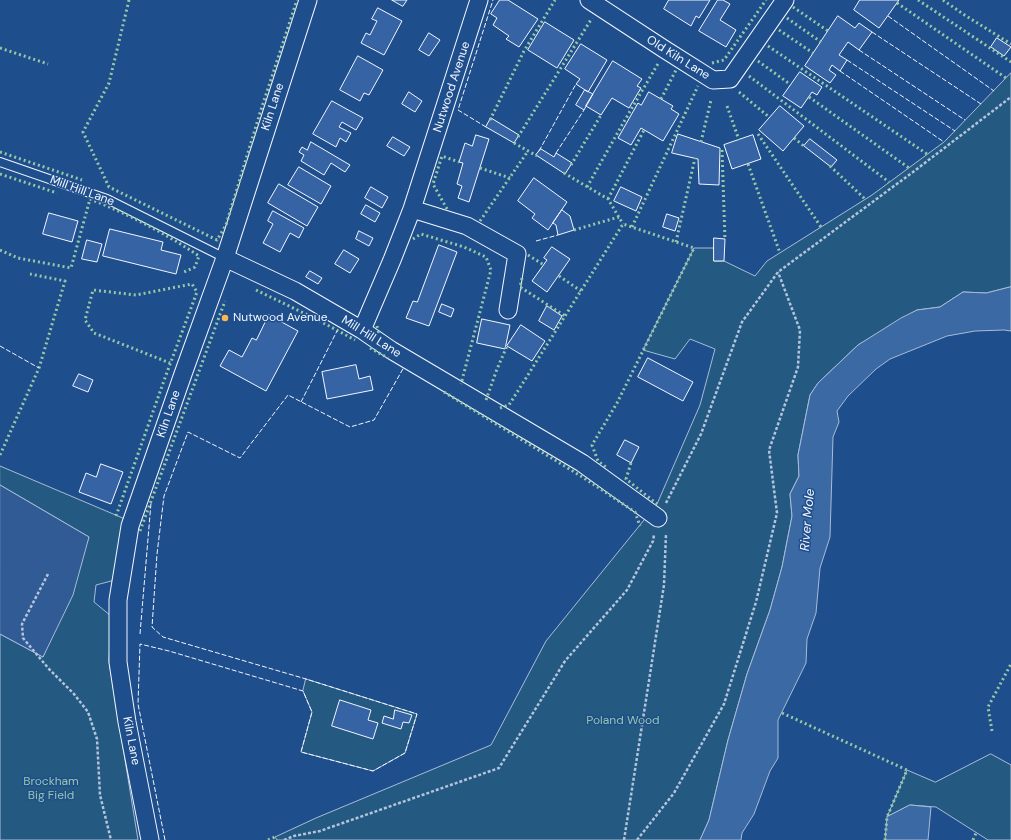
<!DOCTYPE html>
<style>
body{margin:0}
canvas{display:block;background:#1f4e8c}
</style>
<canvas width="1011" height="840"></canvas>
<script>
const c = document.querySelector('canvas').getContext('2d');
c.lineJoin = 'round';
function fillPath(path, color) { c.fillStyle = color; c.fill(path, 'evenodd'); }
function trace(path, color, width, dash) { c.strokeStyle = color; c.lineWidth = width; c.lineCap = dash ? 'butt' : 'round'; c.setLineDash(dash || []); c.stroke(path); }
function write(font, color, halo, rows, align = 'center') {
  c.font = font + ' "DM Sans",sans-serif'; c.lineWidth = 3; c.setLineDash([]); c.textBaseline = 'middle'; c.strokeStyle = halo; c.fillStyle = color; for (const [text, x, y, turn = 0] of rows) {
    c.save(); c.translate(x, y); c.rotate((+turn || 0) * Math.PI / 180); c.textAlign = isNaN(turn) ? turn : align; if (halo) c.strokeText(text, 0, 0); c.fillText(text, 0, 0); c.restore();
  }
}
const green = new Path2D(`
 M 1011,73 L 1011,287 L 986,293 L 963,292 L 940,307 L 917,310 L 858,345 L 818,383 L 810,395 L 798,455 L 799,476 L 790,494 L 792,516 L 782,567 L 770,610 L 747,674 L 728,740 L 709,820 L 700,840 L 277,840 L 275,837 L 316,818 L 491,745 L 546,641 L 657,504 L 700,405 L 715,349 L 690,339 L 675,359 L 643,350 L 694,248 L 714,248 L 714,261 L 724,261 L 755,276 L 767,261 L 872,195 L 944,142 Z
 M 0,466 L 125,519 L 115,580 L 96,585 L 94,602 L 111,616 L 109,661 L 138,840 L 0,840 L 0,634 L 43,657 L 89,537 L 0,485 Z
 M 306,679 L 417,714 L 405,753 L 373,771 L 301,752 L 312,712 L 303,691 Z
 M 991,754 L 1011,765 L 1011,840 L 988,840 L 936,807 L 910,805 L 887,817 L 907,770 L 935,782 Z`);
fillPath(green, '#245a82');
trace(green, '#a8bbd7', 1);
const parking = new Path2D(`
 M 0,485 L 89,537 L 73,595 L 43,657 L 0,634 Z`);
fillPath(parking, '#305b95');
trace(parking, '#a8bbd7', 1);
const water = new Path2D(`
 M 1011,287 L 1011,331 L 1004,330 L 975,331 L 947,336 L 890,359 L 876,369 L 848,396 L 837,411 L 839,422 L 833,437 L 830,537 L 820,568 L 816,613 L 807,639 L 806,663 L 778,720 L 778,758 L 770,771 L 754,814 L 742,833 L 741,840 L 700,840 L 709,820 L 728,740 L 747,674 L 770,610 L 782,567 L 792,516 L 790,494 L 799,476 L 798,455 L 810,395 L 818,383 L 858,345 L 901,318 L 917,310 L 940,307 L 963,292 L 986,293 Z
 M 910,805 L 931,807 L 928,840 L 885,840 L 887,817 Z`);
fillPath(water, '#3b69a3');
trace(water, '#a8bbd7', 1);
const building = new Path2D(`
 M 392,0 L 407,0 L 403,6 Z
 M 500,0 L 508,0 L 538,19 L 519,47 L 506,39 L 509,36 L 493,25 L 497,18 L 491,14 Z
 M 669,0 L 710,0 L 699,18 L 696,16 L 691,26 L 664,9 Z
 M 718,0 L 723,0 L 730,4 L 720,20 L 736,30 L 726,47 L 699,31 Z
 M 860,0 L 899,0 L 879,28 L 854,10 Z
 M 378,8 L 402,21 L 384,55 L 361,43 L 366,33 L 370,35 L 377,21 L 372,19 Z
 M 838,16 L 855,28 L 859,23 L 872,32 L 859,50 L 848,42 L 839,55 L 847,60 L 840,71 L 832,65 L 829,70 L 836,75 L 830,83 L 805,66 Z
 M 545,22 L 574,40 L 557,68 L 528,50 Z
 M 429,33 L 440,40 L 429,56 L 419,50 Z
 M 997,38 L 1011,47 L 1004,56 L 991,47 Z
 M 581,44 L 607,60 L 588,92 L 576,84 L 580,79 L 565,69 Z
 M 358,56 L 383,70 L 369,95 L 364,93 L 360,101 L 340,90 Z
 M 613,61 L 642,79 L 637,86 L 641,88 L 629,108 L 612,98 L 601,115 L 586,106 Z
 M 800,72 L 822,87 L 817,95 L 812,92 L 801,108 L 783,96 Z
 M 585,90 L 593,94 L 584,110 L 576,105 Z
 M 409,92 L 422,101 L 415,112 L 402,104 Z
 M 649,92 L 673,106 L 671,109 L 679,114 L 663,141 L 641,128 L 631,145 L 618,138 L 638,103 L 641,105 Z
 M 332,101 L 363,118 L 356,130 L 342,122 L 339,127 L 351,133 L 346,142 L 340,138 L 336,147 L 313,134 Z
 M 780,106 L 804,126 L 783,151 L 759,130 Z
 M 491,118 L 519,135 L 514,143 L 486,127 Z
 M 678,134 L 720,148 L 719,185 L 699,184 L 698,159 L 672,153 Z
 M 476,135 L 489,139 L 469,202 L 458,198 L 462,186 L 457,184 L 463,163 L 459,162 L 465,143 L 472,146 Z
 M 753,135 L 761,159 L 732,169 L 724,145 Z
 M 393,137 L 410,147 L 404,156 L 387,146 Z
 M 810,139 L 837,160 L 831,167 L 804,146 Z
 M 311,142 L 350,165 L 345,172 L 331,163 L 324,175 L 301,161 L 304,155 L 299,152 L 302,147 L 307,150 Z
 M 541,149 L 554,157 L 556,153 L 572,163 L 565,174 L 536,155 Z
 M 299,167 L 331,186 L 321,204 L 288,185 Z
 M 534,178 L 567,202 L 548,230 L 532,218 L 535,214 L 518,201 Z
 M 279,184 L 318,207 L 307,226 L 268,203 Z
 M 371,187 L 388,197 L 382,208 L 365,198 Z
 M 621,187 L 642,197 L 636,211 L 614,201 Z
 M 366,205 L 380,213 L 375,222 L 361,214 Z
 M 562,210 L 570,216 L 574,230 L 558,235 L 556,225 L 553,223 Z
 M 273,211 L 304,228 L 299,238 L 290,233 L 280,252 L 263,243 L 273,224 L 268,221 Z
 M 49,213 L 78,221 L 72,242 L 43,234 Z
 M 667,214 L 679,218 L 675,231 L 663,227 Z
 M 110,229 L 163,242 L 161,250 L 181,255 L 176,274 L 103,256 Z
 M 359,231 L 373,238 L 369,246 L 356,239 Z
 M 714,238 L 725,239 L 724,261 L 714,261 Z
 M 87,240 L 102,244 L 97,262 L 82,259 Z
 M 439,245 L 457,252 L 429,326 L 406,318 L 413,301 L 417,302 Z
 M 552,247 L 570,259 L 547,292 L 532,281 L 547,260 L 544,258 Z
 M 344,250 L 359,259 L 350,273 L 335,264 Z
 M 310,271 L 322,278 L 318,284 L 306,277 Z
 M 442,304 L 454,309 L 451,317 L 439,312 Z
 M 547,306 L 562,316 L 554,330 L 539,321 Z
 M 269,315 L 298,331 L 266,391 L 220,366 L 229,350 L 242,357 L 252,338 L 256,340 Z
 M 482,319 L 510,325 L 505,349 L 477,343 Z
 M 521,325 L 545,341 L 532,361 L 507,346 Z
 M 648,358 L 693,382 L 683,401 L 638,377 Z
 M 356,365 L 359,379 L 370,376 L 373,390 L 327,399 L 322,372 Z
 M 79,374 L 93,380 L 88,392 L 73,386 Z
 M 625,440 L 639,447 L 631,463 L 617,455 Z
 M 101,464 L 123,472 L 111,504 L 79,492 L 86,473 L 96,477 Z
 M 340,700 L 371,710 L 368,720 L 378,723 L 373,739 L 332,726 Z
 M 395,710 L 412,715 L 409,723 L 403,722 L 401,729 L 382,723 L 384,716 L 393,719 Z`);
fillPath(building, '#3563a3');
trace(building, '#f2f6ff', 1);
const service = new Path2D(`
 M 0,162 L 107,199 L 225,258`);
const minor = new Path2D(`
 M 589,0 L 664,49 L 713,80 L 730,79 L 785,0
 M 412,209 L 467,226 L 517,254 L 508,310
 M 225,258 L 295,291 L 362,330 L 391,350 L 582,463 L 658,518
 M 362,330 L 392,260 L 412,209 L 479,0
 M 150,840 L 127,722 L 118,662 L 118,600 L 130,526 L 183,374 L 225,258 L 308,0`);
trace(service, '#f2f6ff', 10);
trace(minor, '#f2f6ff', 19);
trace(new Path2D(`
 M 666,503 L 701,434 L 742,322 L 778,272 L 913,172 L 1011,97
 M 48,574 L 22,624 L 23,638 L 49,669 L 74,694 L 88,712 L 97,739 L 100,795 L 111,840
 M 284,840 L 294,836 L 320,831 L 499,768 L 565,661 L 627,590 L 653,541 L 654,535
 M 624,840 L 664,585 L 666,534
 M 637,840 L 674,793 L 724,704 L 756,602 L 777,513 L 769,450 L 798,367 L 800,330 L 778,272`), '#b3c4dc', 2.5, [3, 2]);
trace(service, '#1f4e8c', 8);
trace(minor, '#1f4e8c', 17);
trace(new Path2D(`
 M 129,0 L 109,83 L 83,132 L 109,187 L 217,240 L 226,225 L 260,113 L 297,0
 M 918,0 L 1011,62
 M 943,0 L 963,14 L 1011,44
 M 897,3 L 1006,78
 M 793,7 L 828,31
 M 787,18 L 821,42
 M 779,30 L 813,53
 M 768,46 L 927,154
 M 0,48 L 48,64
 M 758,61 L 791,85
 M 712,63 L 724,60 L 766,0
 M 749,76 L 889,182
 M 739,92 L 769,117
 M 809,97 L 909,168
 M 661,99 L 676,70
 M 727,106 L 739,140
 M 490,120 L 524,51 L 555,0
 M 758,134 L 821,227
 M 518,137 L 592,18
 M 794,138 L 805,147
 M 701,142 L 711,100
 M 514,143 L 537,156
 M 722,150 L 725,240
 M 0,152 L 82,180
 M 748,164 L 780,253
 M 571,165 L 601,115
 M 830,166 L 865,199
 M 480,168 L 510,178
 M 564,173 L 608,199 L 623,224
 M 0,174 L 57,193
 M 587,187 L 622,125 L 659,62
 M 608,199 L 644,130
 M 447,209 L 433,184 L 442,156 L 459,162
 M 480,221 L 528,151
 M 632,227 L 698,86
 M 574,230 L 619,217
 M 413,239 L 421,234 L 464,247 L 486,257 L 491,270 L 461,384
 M 676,242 L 695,158
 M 0,250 L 18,258 L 71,268 L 90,199 C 128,214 165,233 199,256 L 195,267 L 182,273
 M 528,255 L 544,265
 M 559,276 L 581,291
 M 522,278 L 520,287 L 565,316
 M 256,290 L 318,320 L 355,340
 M 377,326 L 379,334
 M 370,348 L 388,358
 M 444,392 L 584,478 L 635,512 L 640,526
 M 486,400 L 497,369 L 507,346
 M 500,408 L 509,405 L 623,224 L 694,248 L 617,403 L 592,445 L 598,461 L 607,468
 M 0,455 L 39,368 L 65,281 L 30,274
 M 631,463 L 626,479 L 657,504
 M 116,516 L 166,375 L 197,292 L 192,284 L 136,295 L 93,290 L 85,320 L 94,333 L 170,363
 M 140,531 L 225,301
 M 782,713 L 907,770 L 887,817 L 885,840
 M 992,731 L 988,707 L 1011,664
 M 268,840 L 275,837
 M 973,840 L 976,833`), '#97c8a6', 3, [2, 3]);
trace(new Path2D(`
 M 888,16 L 994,91
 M 872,32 L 981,104
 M 859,50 L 965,120
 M 847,60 L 955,131
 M 840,71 L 944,142
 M 486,127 L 458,110 L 493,0
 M 539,151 L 576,84
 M 556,153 L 584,110
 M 536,241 L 558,235
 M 0,346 L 39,368
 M 301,402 L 337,331
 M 140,634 L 151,503
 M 165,840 L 138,704 L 140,644 L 169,651 L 303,691 L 312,712 L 301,752 L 373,771 L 405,753 L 417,714 L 306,679 L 163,637 L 152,627 L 157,554 L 164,496 L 188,432 L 240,458 L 288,395 L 350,427 L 374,420 L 404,367`), '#f2f6ff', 1, [5, 2]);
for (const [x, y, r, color] of [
 [225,318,4,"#ffb74d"]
]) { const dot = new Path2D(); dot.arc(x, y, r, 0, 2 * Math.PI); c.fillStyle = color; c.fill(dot); trace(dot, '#1f4e8c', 1.5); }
write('12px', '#f2f6ff', '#1f4e8c', [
 ["Old Kiln Lane",678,58,32],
 ["Nutwood Avenue",452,87,-72],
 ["Kiln Lane",273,107,-72],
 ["Mill Hill Lane",82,191,20],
 ["Mill Hill Lane",371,337,32],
 ["Kiln Lane",169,414,-71],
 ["Kiln Lane",131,741,79]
]);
write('12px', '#f2f6ff', '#1f4e8c', [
 ["Nutwood Avenue",233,318]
], 'left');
write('12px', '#97c8a6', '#1f4e8c', [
 ["Poland Wood",623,721],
 ["Brockham",51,782],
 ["Big Field",51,796]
]);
write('italic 13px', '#f2f6ff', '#1f4e8c', [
 ["River Mole",808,520,-85]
]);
</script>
